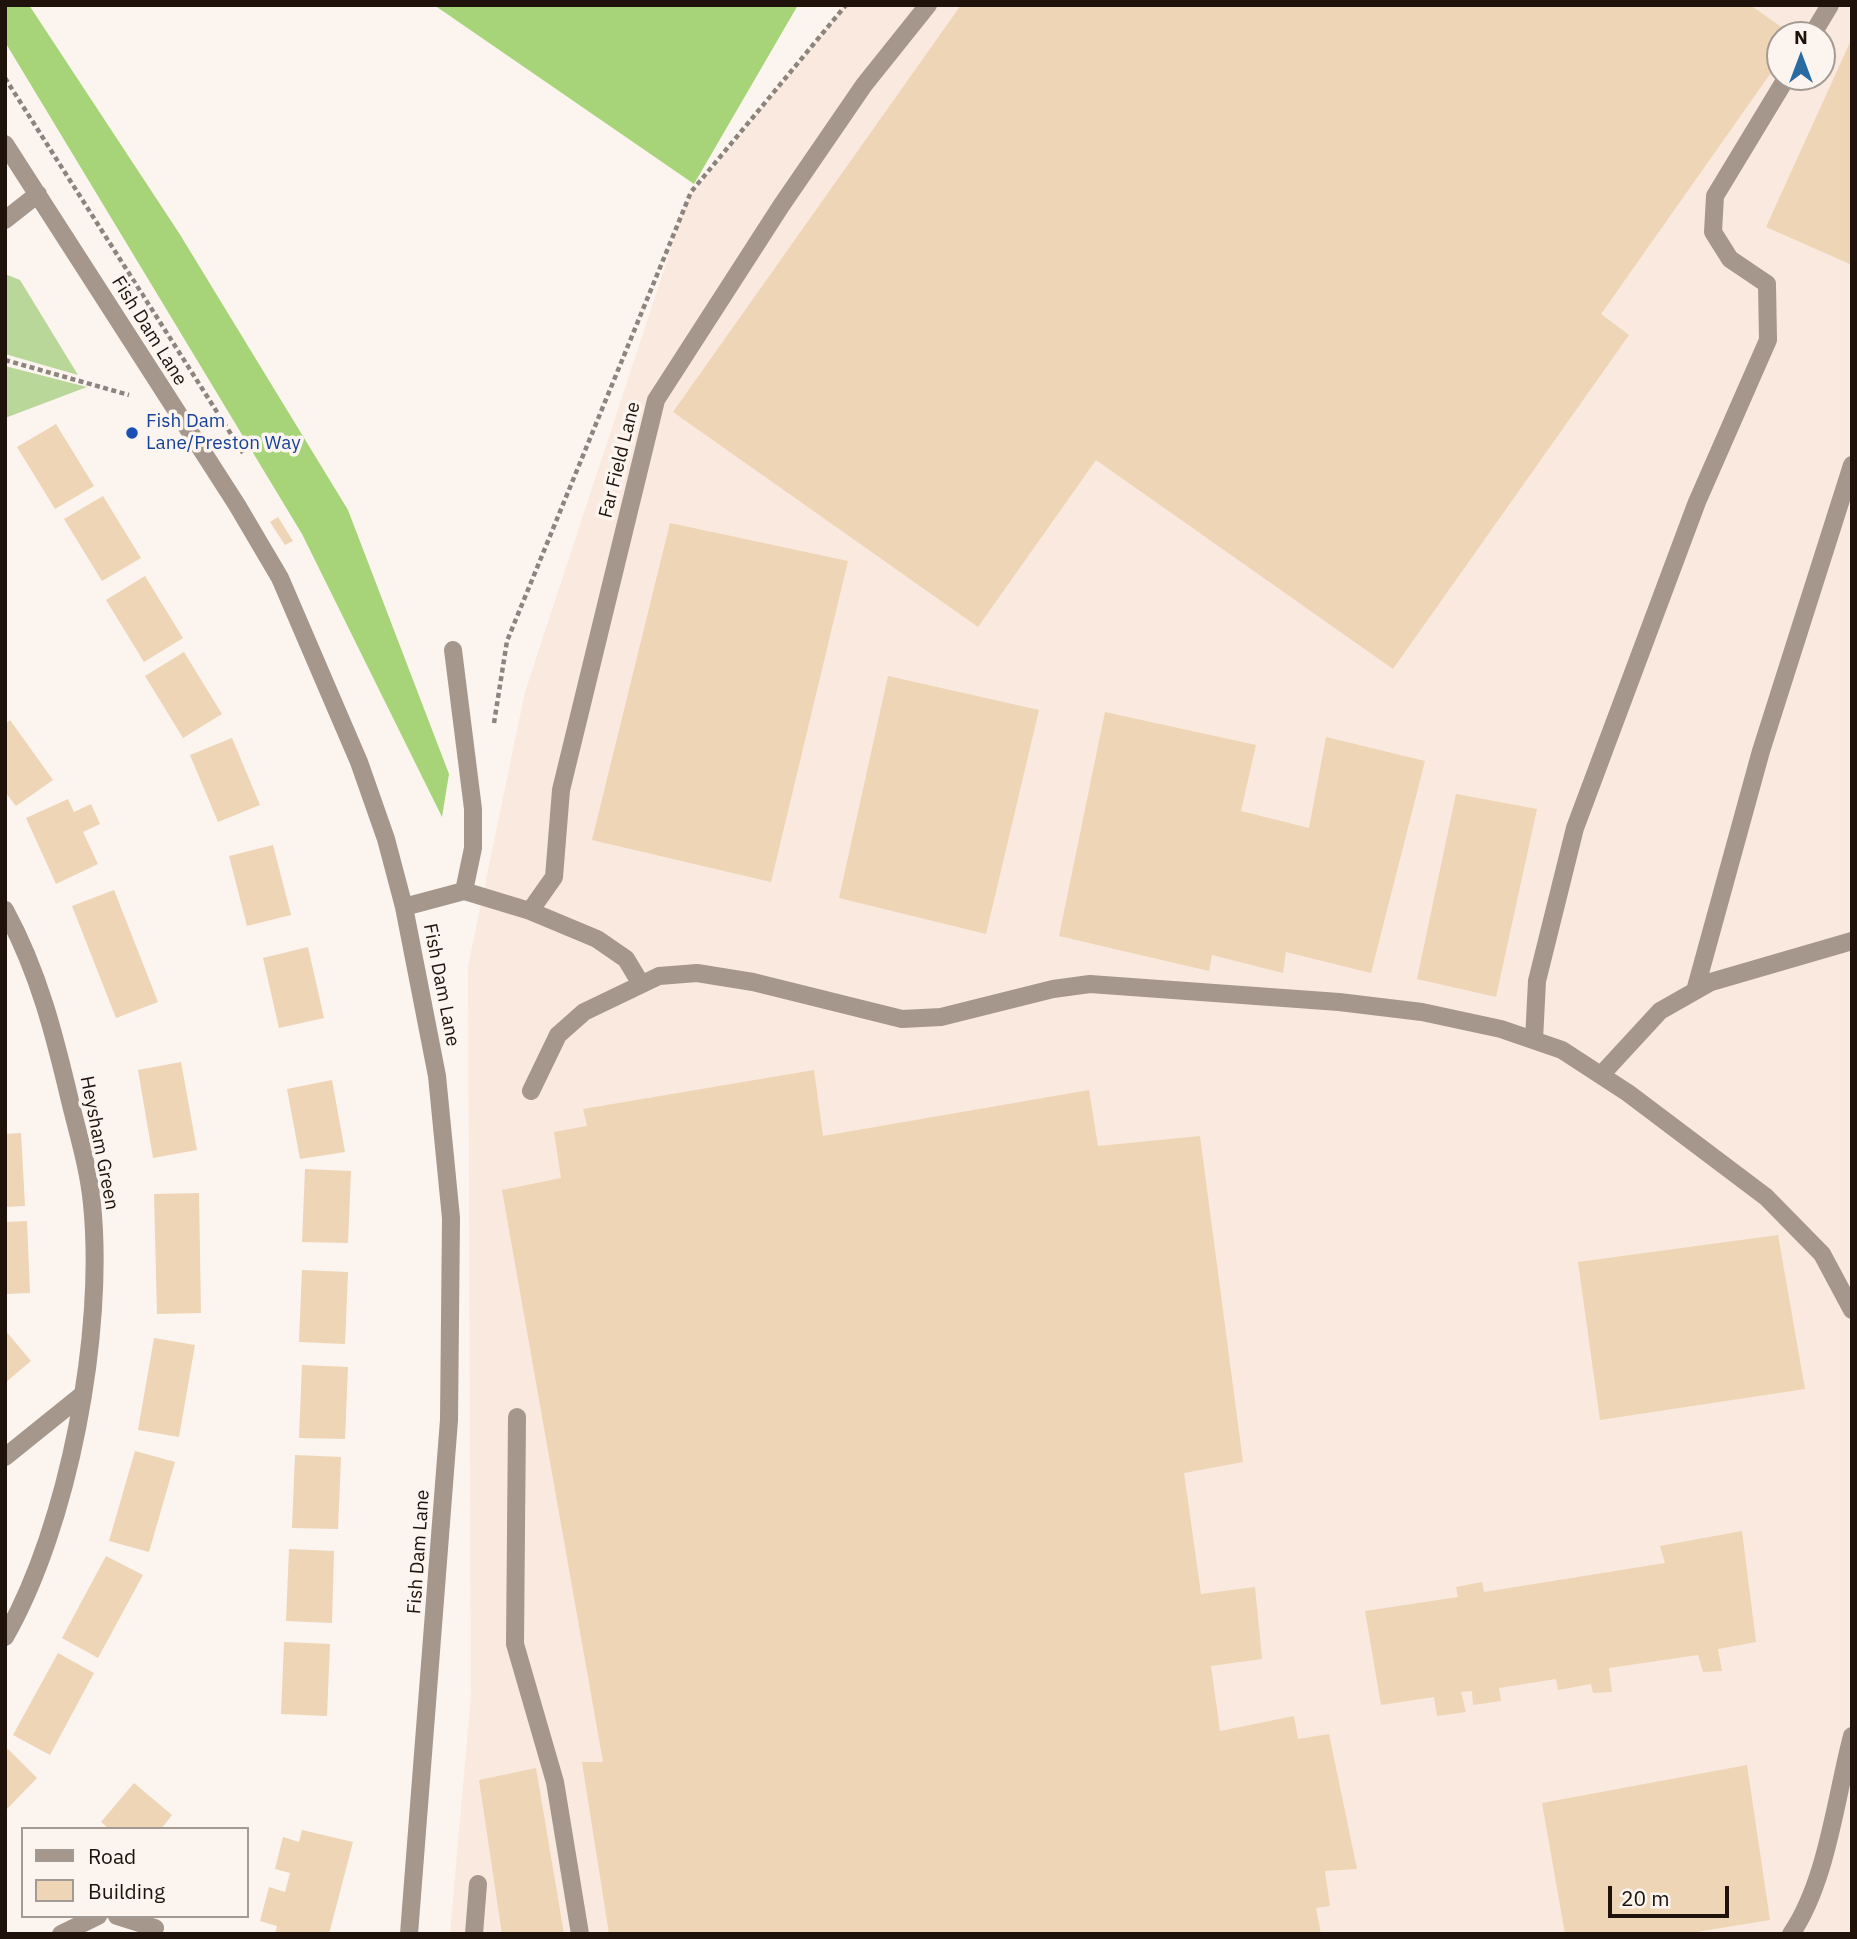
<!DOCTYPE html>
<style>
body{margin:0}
#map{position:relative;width:1857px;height:1939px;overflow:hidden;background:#fbf4ef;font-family:"IBM Plex Sans",sans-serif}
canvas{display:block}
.frame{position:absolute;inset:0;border:7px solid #1e120a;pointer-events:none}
.legend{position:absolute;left:21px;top:1827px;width:228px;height:91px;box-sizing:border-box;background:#fbf4ef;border:2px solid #a39a93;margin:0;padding:9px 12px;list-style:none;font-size:21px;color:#1e120a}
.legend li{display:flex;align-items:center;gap:14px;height:35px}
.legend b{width:35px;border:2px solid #a39a93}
.north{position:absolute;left:1766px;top:21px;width:70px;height:70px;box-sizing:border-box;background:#fbf4ef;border:2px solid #a39a93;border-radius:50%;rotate:0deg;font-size:19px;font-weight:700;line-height:28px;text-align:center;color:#1e120a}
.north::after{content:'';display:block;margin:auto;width:24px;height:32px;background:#2a6ba1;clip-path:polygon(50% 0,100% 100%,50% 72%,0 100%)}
.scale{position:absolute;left:1608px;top:1886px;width:121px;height:32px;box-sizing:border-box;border:4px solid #1e120a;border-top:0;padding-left:9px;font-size:21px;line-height:24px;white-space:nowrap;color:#1e120a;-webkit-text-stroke:5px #fbf4ef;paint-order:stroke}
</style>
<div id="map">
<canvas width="1857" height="1939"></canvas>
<div class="frame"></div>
<ul class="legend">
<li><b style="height:9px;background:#a5978c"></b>Road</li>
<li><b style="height:19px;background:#eed5b6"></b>Building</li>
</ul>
<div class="north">N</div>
<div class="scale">20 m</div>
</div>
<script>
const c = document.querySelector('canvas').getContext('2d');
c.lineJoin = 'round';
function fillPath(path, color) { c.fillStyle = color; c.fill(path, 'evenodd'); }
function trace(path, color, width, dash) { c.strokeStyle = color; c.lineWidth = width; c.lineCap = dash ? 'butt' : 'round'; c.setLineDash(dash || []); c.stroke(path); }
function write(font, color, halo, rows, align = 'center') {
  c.font = font + ' "IBM Plex Sans",sans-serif'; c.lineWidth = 7; c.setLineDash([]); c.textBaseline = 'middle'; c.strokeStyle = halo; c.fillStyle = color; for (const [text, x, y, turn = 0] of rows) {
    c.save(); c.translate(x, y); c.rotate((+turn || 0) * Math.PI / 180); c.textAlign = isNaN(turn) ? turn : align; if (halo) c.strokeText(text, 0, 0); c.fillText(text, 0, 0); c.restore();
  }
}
fillPath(new Path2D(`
 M 845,5 L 1852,5 L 1852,1934 L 450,1934 L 471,1696 L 468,967 L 525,692 L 686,203 ZM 1780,35 L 1822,35 L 1822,77 L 1780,77 Z`), '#fae9de');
fillPath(new Path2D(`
 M 5,274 L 20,280 L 78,375 L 5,354 Z
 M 5,366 L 87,387 L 5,418 Z`), '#b8d798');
fillPath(new Path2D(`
 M 5,5 L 29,5 L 179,233 L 348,510 L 449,774 L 442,817 L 302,534 L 5,42 Z
 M 434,5 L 798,5 L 694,184 Z`), '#a8d479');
fillPath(new Path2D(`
 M 961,5 L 1750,5 L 1793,35 L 1780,35 L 1780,60 L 1601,314 L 1629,335 L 1393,669 L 1096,460 L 978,627 L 673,412 Z
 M 1852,38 L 1852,265 L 1766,227 Z
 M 56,424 L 94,486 L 55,509 L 17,447 Z
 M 103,496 L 141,558 L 102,581 L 64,519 Z
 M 278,517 L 293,541 L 285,545 L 270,522 Z
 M 670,523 L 848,561 L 771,882 L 592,840 Z
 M 145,576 L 183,638 L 144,662 L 106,600 Z
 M 184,652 L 222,714 L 183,738 L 145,676 Z
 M 888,676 L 1039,710 L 986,934 L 839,898 Z
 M 1105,712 L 1256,745 L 1241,811 L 1309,828 L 1326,737 L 1425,761 L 1371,973 L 1286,952 L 1283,973 L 1212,955 L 1209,971 L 1059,936 Z
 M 10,720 L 53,780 L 16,806 L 5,792 L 5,724 Z
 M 232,738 L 260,805 L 218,822 L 190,755 Z
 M 1456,794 L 1537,809 L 1496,997 L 1417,979 Z
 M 68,799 L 74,812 L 91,804 L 100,824 L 83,832 L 98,864 L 56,884 L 26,818 Z
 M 273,845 L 291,915 L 247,926 L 229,856 Z
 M 114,890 L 158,1002 L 116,1018 L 72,906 Z
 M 308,947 L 324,1018 L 279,1028 L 263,958 Z
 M 181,1062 L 197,1150 L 153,1158 L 138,1070 Z
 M 814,1070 L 823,1136 L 1089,1090 L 1098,1146 L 1200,1136 L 1243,1462 L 1184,1473 L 1201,1594 L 1255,1587 L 1262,1659 L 1211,1666 L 1220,1731 L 1294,1716 L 1298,1739 L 1329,1734 L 1357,1869 L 1325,1871 L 1330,1906 L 1316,1908 L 1321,1934 L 609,1934 L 582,1762 L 603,1762 L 502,1190 L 561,1178 L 554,1132 L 587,1126 L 583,1109 Z
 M 332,1080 L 345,1152 L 300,1159 L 287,1089 Z
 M 21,1133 L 25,1206 L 5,1207 L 5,1134 Z
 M 305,1169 L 351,1171 L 348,1243 L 302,1242 Z
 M 199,1193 L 201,1313 L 157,1314 L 154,1194 Z
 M 27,1221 L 30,1293 L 5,1294 L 5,1222 Z
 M 1778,1235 L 1805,1389 L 1600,1420 L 1578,1262 Z
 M 302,1270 L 348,1272 L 345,1344 L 299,1342 Z
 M 5,1330 L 31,1361 L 5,1383 Z
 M 154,1338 L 195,1345 L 179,1437 L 138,1430 Z
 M 302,1365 L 348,1367 L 345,1439 L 299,1438 Z
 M 135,1451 L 175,1462 L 149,1552 L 109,1541 Z
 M 295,1455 L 341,1457 L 338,1529 L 292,1528 Z
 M 1742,1531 L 1756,1642 L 1718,1649 L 1722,1671 L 1703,1672 L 1698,1655 L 1609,1668 L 1612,1692 L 1593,1693 L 1591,1684 L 1558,1690 L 1556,1679 L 1499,1688 L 1501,1701 L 1473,1705 L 1472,1691 L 1461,1692 L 1466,1712 L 1437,1716 L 1434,1697 L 1381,1705 L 1365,1611 L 1458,1597 L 1456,1587 L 1482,1582 L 1484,1592 L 1665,1563 L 1660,1546 Z
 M 289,1549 L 334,1551 L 332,1623 L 286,1621 Z
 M 106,1556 L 143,1575 L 98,1658 L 62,1638 Z
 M 284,1642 L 330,1644 L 327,1716 L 281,1714 Z
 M 58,1653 L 94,1673 L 50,1755 L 13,1735 Z
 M 8,1749 L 37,1778 L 5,1811 L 5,1752 Z
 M 1747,1765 L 1770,1920 L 1684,1934 L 1565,1934 L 1542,1803 Z
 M 536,1768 L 564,1934 L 502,1934 L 479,1780 Z
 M 134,1783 L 172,1815 L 161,1829 L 109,1829 L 101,1822 Z
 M 302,1830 L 353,1842 L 329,1934 L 275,1934 L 277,1926 L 260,1921 L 269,1887 L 285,1892 L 290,1873 L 275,1869 L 283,1837 L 299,1842 Z`), '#eed5b6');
trace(new Path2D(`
 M 5,78 L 243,453
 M 5,360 L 129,395
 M 494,723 L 507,641 L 691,192 L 846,5`), '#8d847d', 4.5, [5, 3.5]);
trace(new Path2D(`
 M 1812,35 L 1830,5
 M 5,144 L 237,505 L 280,578 L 359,762 L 386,839 L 404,907 L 437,1076 L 451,1218 L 449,1420 L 409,1934
 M 5,220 L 38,194
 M 453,650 L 473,809 L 473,848 L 464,891
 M 404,907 L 464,891 L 530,911 L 597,939 L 626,959 L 641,984
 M 5,910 C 39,972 55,1037 71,1105 C 79,1137 89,1171 92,1204 C 105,1332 69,1525 5,1637
 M 530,911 L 554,877 L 561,790 L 656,400 L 781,206 L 864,85 L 928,5
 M 1695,991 L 1761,751 L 1852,465
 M 1534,1040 L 1537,981 L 1575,828 L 1697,502 L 1768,340 L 1767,284 L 1730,259 L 1713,232 L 1715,196 L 1787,77
 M 1601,1075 L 1660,1011 L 1711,982 L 1852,941
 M 531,1091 L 558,1035 L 584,1012 L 659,976 L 697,973 L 753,982 L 902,1019 L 941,1017 L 1053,989 L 1090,984 L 1339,1002 L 1422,1012 L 1501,1029 L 1562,1050 L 1628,1093 L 1766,1197 L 1822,1254 L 1852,1310
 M 517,1417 L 515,1644 L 555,1782 L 580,1934
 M 5,1457 L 82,1395
 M 117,1916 L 155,1928
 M 61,1934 L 98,1916
 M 474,1934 L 478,1884
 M 1791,1934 C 1827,1882 1836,1796 1852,1736`), '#a5978c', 18);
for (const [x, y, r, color] of [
 [132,433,7,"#1a4fb4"]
]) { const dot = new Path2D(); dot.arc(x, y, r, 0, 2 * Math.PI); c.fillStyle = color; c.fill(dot); trace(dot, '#fbf4ef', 2.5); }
write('19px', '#1e120a', '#fbf4ef', [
 ["Fish Dam Lane",149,331,58],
 ["Far Field Lane",620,460,-76],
 ["Fish Dam Lane",441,985,79],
 ["Heysham Green",99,1143,79],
 ["Fish Dam Lane",419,1552,-86]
]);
write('19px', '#164399', '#fbf4ef', [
 ["Fish Dam",146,422],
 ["Lane/Preston Way",146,444]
], 'left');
</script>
